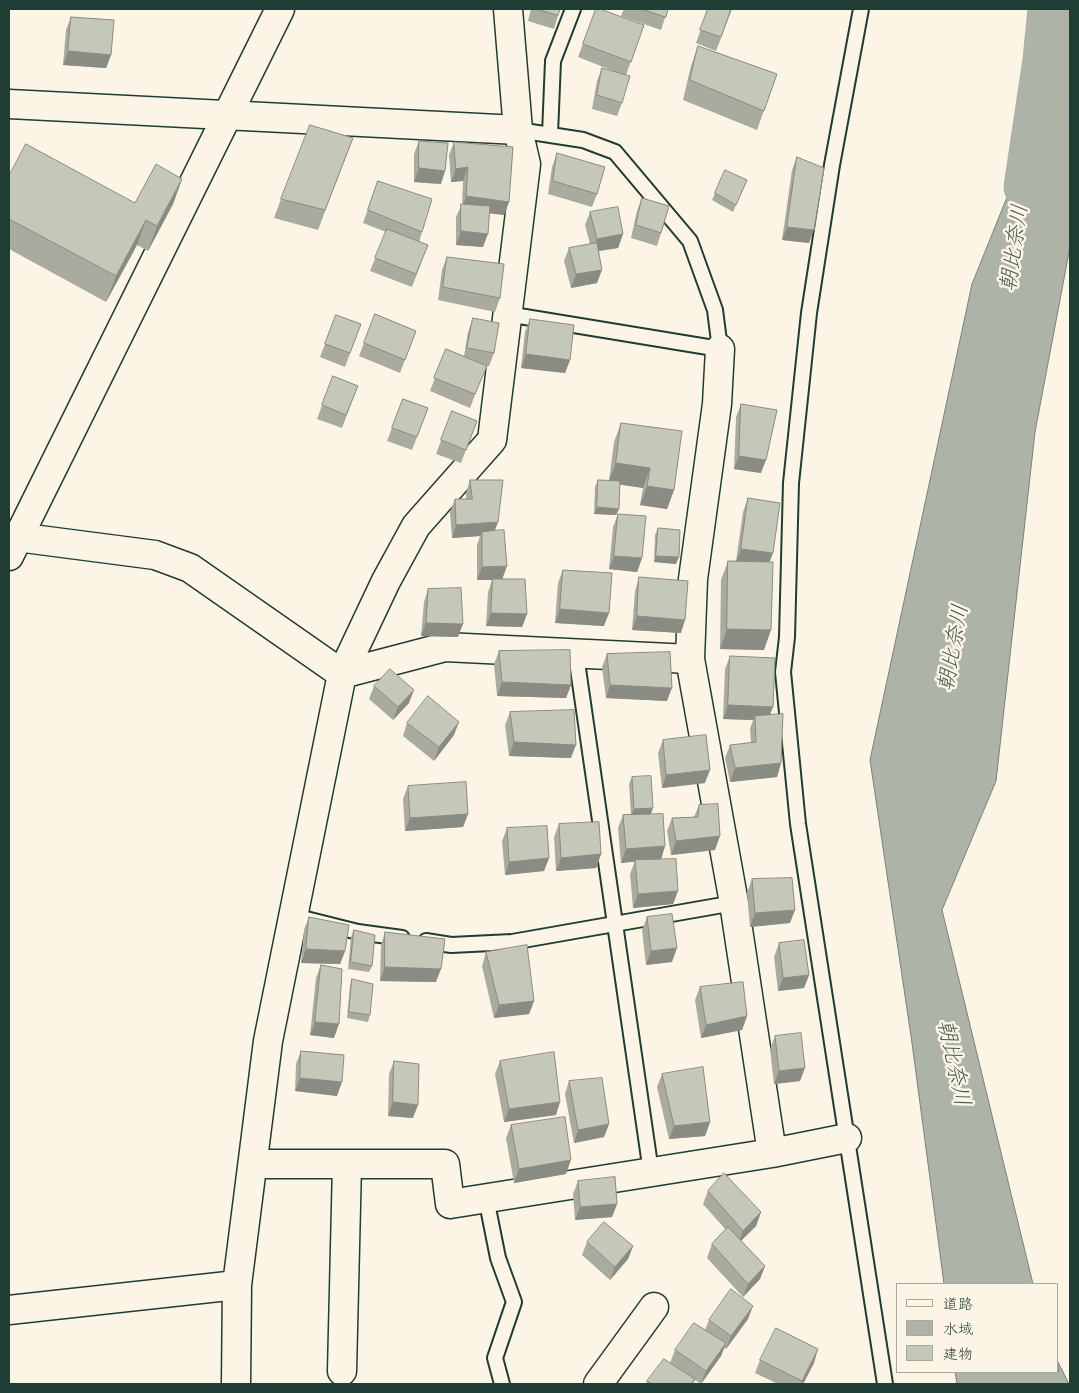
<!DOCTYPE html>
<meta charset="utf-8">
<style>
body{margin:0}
#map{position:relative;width:1079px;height:1393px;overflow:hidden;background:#fcf5e5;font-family:Caveat,"Klee One",sans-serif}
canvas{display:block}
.frame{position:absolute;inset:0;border:10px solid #1f3d34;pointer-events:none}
.legend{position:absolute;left:896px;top:1283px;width:162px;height:90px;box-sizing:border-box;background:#fcf5e5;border:1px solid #a4ab9e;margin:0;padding:6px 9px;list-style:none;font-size:15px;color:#1f3d34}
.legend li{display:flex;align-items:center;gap:10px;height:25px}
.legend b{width:25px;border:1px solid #a4ab9e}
</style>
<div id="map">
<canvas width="1079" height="1393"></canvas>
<div class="frame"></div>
<ul class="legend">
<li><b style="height:6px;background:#fcf5e5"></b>道路</li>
<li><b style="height:14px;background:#aeb3a7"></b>水域</li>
<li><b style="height:14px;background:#c5c7b9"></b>建物</li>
</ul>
</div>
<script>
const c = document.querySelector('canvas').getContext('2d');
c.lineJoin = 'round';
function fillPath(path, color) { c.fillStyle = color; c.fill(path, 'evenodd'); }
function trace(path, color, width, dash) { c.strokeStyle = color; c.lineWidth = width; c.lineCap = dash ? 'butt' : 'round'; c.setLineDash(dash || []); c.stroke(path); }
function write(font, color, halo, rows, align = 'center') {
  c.font = font + ' Caveat,"Klee One",sans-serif'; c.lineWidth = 5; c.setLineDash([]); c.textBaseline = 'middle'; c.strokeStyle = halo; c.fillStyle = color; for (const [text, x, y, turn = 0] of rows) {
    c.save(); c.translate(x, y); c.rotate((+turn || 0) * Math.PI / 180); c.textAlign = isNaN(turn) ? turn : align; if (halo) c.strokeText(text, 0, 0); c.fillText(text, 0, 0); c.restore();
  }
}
const water = new Path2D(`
 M 1058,9 L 1070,9 L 1070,247 L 1035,432 L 996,781 L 942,910 L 1033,1284 L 944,1284 L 912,1043 L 870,760 L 972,284 L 1047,98 Z
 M 1058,1362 L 1069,1384 L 957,1384 L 955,1372 L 1058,1372 Z`);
fillPath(water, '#aeb3a7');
trace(water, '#758479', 1);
trace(new Path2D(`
 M 1026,187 L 1045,60 L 1050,9`), '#aeb3a7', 45);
const service = new Path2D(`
 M 861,9 L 832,165 L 809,313 L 791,483 L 787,637 L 783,672 L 798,824 L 885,1384
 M 550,134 L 553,61 L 573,9
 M 507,314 L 720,349 L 715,310 L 690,241 L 615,152 L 583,140 L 518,130
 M 576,655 L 651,1172
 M 294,916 L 358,932 L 402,938
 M 426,941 L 451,945 L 512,942 L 734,903
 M 486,1198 L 498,1258 L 514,1302 L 495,1358 L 502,1384`);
const minor = new Path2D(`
 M 9,104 L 518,130
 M 720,349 L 717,404 L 693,579 L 690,659 L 734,903 L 772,1153
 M 9,536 L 155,555 L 190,568 L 342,674 L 445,647 L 690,659
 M 9,556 L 280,9
 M 253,1164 L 445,1164 L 450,1204 L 772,1153 L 847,1138
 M 9,1310 L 237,1285
 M 342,1371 L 347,1164
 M 236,1384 L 237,1285 L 268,1041 L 342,674 L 386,581 L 416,526 L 492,440 L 526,164 L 518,130 L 508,9
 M 598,1384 L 654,1307`);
trace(service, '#1f3d34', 18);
trace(minor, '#1f3d34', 31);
trace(service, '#fcf5e5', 14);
trace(minor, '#fcf5e5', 28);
fillPath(new Path2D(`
 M 531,9 L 560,9 L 554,29 L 528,21 Z
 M 596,9 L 644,25 L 626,75 L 622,103 L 617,116 L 592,109 L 597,81 L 602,68 L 621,74 L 578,57 Z
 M 624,9 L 668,9 L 661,30 L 621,16 Z
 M 708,9 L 732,9 L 716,51 L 696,43 Z
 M 71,17 L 111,55 L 106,68 L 63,65 L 66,30 Z
 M 698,46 L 777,74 L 757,130 L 683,100 L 691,66 Z
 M 353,138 L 318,230 L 274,218 L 281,199 Z
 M 419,141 L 441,184 L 414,182 L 414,154 Z
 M 454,142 L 509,202 L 504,215 L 489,213 L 483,247 L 456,245 L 456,217 L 462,204 L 463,181 L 451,182 L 449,155 Z
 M 557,153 L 597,194 L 592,207 L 548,194 L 552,167 Z
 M 797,157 L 809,243 L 782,240 L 792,170 Z
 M 9,176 L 135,203 L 182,179 L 173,204 L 148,251 L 137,245 L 106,302 L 9,249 Z
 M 747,180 L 733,212 L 712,200 L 715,193 Z
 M 378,181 L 422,232 L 419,242 L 428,245 L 412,287 L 370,271 L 386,232 L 363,223 Z
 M 642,198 L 661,233 L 657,246 L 631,238 L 637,211 Z
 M 590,212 L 623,234 L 618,248 L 599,251 L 597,283 L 571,288 L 564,261 L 569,248 L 590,244 L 585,225 Z
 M 447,257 L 500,298 L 495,312 L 438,300 L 442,270 Z
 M 375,314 L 416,331 L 400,373 L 359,356 Z
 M 336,315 L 361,324 L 345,367 L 320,357 Z
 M 473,318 L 494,353 L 489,366 L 486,366 L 470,408 L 430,391 L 446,349 L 464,356 L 468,332 Z
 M 530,319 L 570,360 L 565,373 L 521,368 L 525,332 Z
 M 333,376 L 358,386 L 342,428 L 317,419 Z
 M 403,399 L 428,408 L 412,450 L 387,441 Z
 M 741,404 L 761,473 L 734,469 L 736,417 Z
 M 452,411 L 477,421 L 461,463 L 436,454 Z
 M 621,423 L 674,490 L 667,509 L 640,505 L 643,488 L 620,484 L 619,509 L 616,515 L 594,514 L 595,487 L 598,480 L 609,481 L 614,442 Z
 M 470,480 L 495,531 L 502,579 L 527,614 L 522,627 L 486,626 L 488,592 L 492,580 L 477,580 L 477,545 L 480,536 L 452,538 L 450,512 L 455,499 L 466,499 L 466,493 Z
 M 748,498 L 769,562 L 764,650 L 720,649 L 721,580 L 728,561 L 736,561 L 743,512 Z
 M 618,514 L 642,558 L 637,572 L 609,569 L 613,527 Z
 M 658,528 L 676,564 L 654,562 L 655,535 Z
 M 563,570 L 604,626 L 555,623 L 558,583 Z
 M 639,577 L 681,633 L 632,630 L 635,591 Z
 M 428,589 L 458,637 L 421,636 L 424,602 Z
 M 499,651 L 571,685 L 566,698 L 497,696 L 494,664 Z
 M 607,654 L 667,701 L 606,698 L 602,667 Z
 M 730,656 L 770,715 L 781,763 L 777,777 L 730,782 L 725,758 L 730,745 L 751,743 L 750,729 L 753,720 L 723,719 L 725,669 Z
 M 374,686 L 409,703 L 393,720 L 369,699 Z
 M 510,712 L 571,758 L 509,756 L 505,725 Z
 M 407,723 L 454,735 L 434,761 L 403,736 Z
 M 663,740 L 705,783 L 662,788 L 658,753 Z
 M 632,777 L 651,814 L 665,846 L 661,859 L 678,891 L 673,904 L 633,908 L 630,874 L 635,861 L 621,863 L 618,828 L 623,815 L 631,815 L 629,784 Z
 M 408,786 L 468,814 L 463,827 L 405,831 L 403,799 Z
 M 699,805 L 715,850 L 671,855 L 667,831 L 672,818 L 694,817 Z
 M 559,824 L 601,854 L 596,868 L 556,871 L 554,837 Z
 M 507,828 L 549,858 L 544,871 L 505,875 L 502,841 Z
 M 752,879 L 790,923 L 750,927 L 747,893 Z
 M 309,917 L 345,951 L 340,964 L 301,963 L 304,930 Z
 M 647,917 L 672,962 L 646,965 L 642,930 Z
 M 354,930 L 372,966 L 369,972 L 348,969 L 351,937 Z
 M 385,932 L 436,982 L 380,981 L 381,945 Z
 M 779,943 L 809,975 L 804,988 L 778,991 L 774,957 Z
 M 486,952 L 534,1001 L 529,1014 L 494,1018 L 482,966 Z
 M 321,965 L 334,1038 L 310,1035 L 316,978 Z
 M 352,979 L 370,1015 L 368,1022 L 347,1018 L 350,986 Z
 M 700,987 L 747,1016 L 742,1030 L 701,1038 L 695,1000 Z
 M 775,1036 L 800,1081 L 774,1084 L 770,1049 Z
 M 301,1051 L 337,1096 L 295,1091 L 296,1064 Z
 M 394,1061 L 413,1118 L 388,1116 L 389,1074 Z
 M 500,1061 L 556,1115 L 504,1122 L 495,1074 Z
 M 662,1074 L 710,1122 L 705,1136 L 669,1139 L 657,1087 Z
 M 569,1081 L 609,1124 L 604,1137 L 574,1143 L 565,1094 Z
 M 511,1125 L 566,1174 L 514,1183 L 506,1138 Z
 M 578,1181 L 617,1204 L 612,1217 L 575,1220 L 573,1194 Z
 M 708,1191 L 761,1212 L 756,1226 L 741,1240 L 765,1266 L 760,1279 L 743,1297 L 707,1258 L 712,1244 L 726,1230 L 703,1204 Z
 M 587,1242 L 633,1246 L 628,1259 L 610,1280 L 582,1255 Z
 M 748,1319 L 726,1349 L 724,1348 L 721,1356 L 701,1384 L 695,1380 L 693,1384 L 646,1384 L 647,1381 L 670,1363 L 675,1350 L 705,1330 L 709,1320 Z
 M 760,1360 L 814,1363 L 803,1384 L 778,1384 L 755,1373 Z`), '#a9ab9f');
fillPath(new Path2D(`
 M 68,51 L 111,55 L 106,68 L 63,65 Z
 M 468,167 L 463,181 L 451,182 L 456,169 Z
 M 419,168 L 445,171 L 441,184 L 414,182 Z
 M 182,179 L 173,204 L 148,251 L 157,226 Z
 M 466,196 L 509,202 L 504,215 L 462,210 Z
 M 146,220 L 137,245 L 106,302 L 116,276 Z
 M 787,227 L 814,230 L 809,243 L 782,240 Z
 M 461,231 L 488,234 L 483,247 L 456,245 Z
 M 623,234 L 618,248 L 592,252 L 597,239 Z
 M 602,270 L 597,283 L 571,288 L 576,274 Z
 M 526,354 L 570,360 L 565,373 L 521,368 Z
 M 739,456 L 766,460 L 761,473 L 734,469 Z
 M 616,463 L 650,468 L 643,488 L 608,483 Z
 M 647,486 L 674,490 L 667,509 L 640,505 Z
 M 597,507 L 619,509 L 616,515 L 594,514 Z
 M 498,522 L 493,536 L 482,532 L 480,536 L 452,538 L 456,525 Z
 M 741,549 L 773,553 L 768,566 L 736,562 Z
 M 614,556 L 642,558 L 637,572 L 609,569 Z
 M 656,556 L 679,557 L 676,564 L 654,562 Z
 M 507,566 L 502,580 L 477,580 L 482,567 Z
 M 560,609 L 609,613 L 604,626 L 555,623 Z
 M 491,613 L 527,614 L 522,627 L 486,626 Z
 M 637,616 L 685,620 L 681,633 L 632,630 Z
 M 426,623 L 463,624 L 458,637 L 421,636 Z
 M 727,629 L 771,630 L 764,650 L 720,649 Z
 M 502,682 L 571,685 L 566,698 L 497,696 Z
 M 610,685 L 672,688 L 667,701 L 606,698 Z
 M 414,690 L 409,703 L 393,720 L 398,707 Z
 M 728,705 L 773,707 L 768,720 L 755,716 L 753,720 L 723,719 Z
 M 459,722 L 454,735 L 434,761 L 439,747 Z
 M 514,742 L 576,745 L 571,758 L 509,756 Z
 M 781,763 L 777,777 L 730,782 L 735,768 Z
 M 710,770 L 705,783 L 662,788 L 666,775 Z
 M 653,808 L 651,814 L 631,816 L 634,809 Z
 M 468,814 L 463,827 L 405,831 L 410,818 Z
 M 720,836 L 715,850 L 671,855 L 676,841 Z
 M 665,846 L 661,859 L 621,863 L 626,849 Z
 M 601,854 L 596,868 L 556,871 L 561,858 Z
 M 549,858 L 544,871 L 505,875 L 509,862 Z
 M 678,891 L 673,904 L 633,908 L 638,894 Z
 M 795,910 L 790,923 L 750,927 L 755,913 Z
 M 677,948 L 672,962 L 646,965 L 651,951 Z
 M 306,949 L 345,951 L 340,964 L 301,963 Z
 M 385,967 L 441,969 L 436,982 L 380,981 Z
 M 809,975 L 804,988 L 778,991 L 783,978 Z
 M 534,1001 L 529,1014 L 494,1018 L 499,1005 Z
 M 747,1016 L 742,1030 L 701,1038 L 706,1025 Z
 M 315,1022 L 339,1024 L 334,1038 L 310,1035 Z
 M 805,1068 L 800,1081 L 774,1084 L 779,1071 Z
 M 300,1078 L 342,1082 L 337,1096 L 295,1091 Z
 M 393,1102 L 418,1105 L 413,1118 L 388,1116 Z
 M 560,1102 L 556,1115 L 504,1122 L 509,1109 Z
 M 710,1122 L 705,1136 L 669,1139 L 674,1126 Z
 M 609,1124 L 604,1137 L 574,1143 L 578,1130 Z
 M 571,1160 L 566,1174 L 514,1183 L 519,1169 Z
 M 617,1204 L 612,1217 L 575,1220 L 580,1207 Z
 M 761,1212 L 756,1226 L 738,1244 L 743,1231 Z
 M 633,1246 L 628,1259 L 610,1280 L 615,1267 Z
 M 765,1266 L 760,1279 L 743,1297 L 748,1284 Z
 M 753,1306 L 748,1319 L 726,1349 L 731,1336 Z
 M 726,1343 L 721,1356 L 701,1384 L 706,1371 Z
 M 818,1349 L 814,1363 L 803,1384 L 801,1384 Z`), '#8a8b82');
const building = new Path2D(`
 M 537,9 L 560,9 L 558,15 Z
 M 596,9 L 600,9 L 644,25 L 631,62 L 583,44 Z
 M 642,9 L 668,9 L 666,17 Z
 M 708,9 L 731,9 L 721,37 L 700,30 Z
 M 71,17 L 114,20 L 111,55 L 68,51 Z
 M 698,46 L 777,74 L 764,111 L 690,80 Z
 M 602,68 L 630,76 L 622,103 L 597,95 Z
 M 310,125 L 353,138 L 325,210 L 281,199 Z
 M 419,141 L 448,143 L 445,171 L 419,168 Z
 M 454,142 L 513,147 L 509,202 L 466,196 L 468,167 L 456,169 Z
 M 26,144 L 135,203 L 156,164 L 182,179 L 157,226 L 146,220 L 116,276 L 9,219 L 9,176 Z
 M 557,153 L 605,167 L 597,194 L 553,181 Z
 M 797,157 L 824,168 L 814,230 L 787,227 Z
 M 725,170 L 747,180 L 736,205 L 715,193 Z
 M 378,181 L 432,199 L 422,232 L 368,210 Z
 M 642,198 L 669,206 L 661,233 L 636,225 Z
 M 461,204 L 490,206 L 488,234 L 461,231 Z
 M 618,207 L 623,234 L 597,239 L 590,212 Z
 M 387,229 L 428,245 L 416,274 L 375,258 Z
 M 597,243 L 602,270 L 576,274 L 569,248 Z
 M 447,257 L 504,264 L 500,298 L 443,287 Z
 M 375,314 L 416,331 L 405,360 L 364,343 Z
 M 336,315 L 361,324 L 350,353 L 325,344 Z
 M 473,318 L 499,323 L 494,353 L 467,348 Z
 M 530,319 L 574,325 L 570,360 L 526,354 Z
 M 446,349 L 487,366 L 475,394 L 434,378 Z
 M 333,376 L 358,386 L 346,415 L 322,405 Z
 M 403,399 L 428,408 L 417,437 L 392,428 Z
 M 741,404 L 777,410 L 766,460 L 739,456 Z
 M 452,411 L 477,421 L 466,450 L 441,440 Z
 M 621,423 L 682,431 L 674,490 L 647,486 L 650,468 L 616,463 Z
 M 470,480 L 503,480 L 498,522 L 456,525 L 455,499 L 472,499 Z
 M 598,480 L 620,481 L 619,509 L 597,507 Z
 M 748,498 L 780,503 L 773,553 L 741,549 Z
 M 618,514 L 646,516 L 642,558 L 614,556 Z
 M 658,528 L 680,530 L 679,557 L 656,556 Z
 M 504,530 L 507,566 L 482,567 L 482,532 Z
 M 728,561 L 773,562 L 771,630 L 727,629 Z
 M 563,570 L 612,573 L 609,613 L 560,609 Z
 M 639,577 L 688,581 L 685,620 L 637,616 Z
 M 493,579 L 525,579 L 527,614 L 491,613 Z
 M 461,588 L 463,624 L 426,623 L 428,589 Z
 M 570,650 L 571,685 L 502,682 L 499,651 Z
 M 670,652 L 672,688 L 610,685 L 607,654 Z
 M 730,656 L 775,658 L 773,707 L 728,705 Z
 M 390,669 L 414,690 L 398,707 L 374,686 Z
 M 428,696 L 459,722 L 439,747 L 407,723 Z
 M 574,710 L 576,745 L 514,742 L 510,712 Z
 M 783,714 L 781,763 L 735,768 L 730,745 L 756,742 L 755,716 Z
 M 706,735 L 710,770 L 666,775 L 663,740 Z
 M 651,776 L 653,808 L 634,809 L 632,777 Z
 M 466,782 L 468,814 L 410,818 L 408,786 Z
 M 718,804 L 720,836 L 676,841 L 672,818 L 698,817 L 699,805 Z
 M 663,814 L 665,846 L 626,849 L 623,815 Z
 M 599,822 L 601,854 L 561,858 L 559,824 Z
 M 547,826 L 549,858 L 509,862 L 507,828 Z
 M 676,859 L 678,891 L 638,894 L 635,860 Z
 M 792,878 L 795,910 L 755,913 L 752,879 Z
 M 672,914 L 677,948 L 651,951 L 647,917 Z
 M 309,917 L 349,925 L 345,951 L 306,949 Z
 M 354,930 L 375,935 L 372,966 L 351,962 Z
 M 385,932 L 445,939 L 441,969 L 385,967 Z
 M 804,940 L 809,975 L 783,978 L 779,943 Z
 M 527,945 L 534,1001 L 499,1005 L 486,952 Z
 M 321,965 L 342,969 L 339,1024 L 315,1022 Z
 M 352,979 L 373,984 L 370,1015 L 349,1012 Z
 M 743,982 L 747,1016 L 706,1025 L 700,987 Z
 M 801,1033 L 805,1068 L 779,1071 L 775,1036 Z
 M 301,1051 L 344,1055 L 342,1082 L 300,1078 Z
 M 554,1052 L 560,1102 L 509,1109 L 500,1061 Z
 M 394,1061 L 419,1064 L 418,1105 L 393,1102 Z
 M 703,1067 L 710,1122 L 674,1126 L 662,1074 Z
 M 602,1078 L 609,1124 L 578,1130 L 569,1081 Z
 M 565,1117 L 571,1160 L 519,1169 L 511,1125 Z
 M 724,1173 L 761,1212 L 743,1231 L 708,1191 Z
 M 615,1177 L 617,1204 L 580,1207 L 578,1181 Z
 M 604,1222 L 633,1246 L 615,1267 L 587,1242 Z
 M 728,1227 L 765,1266 L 748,1284 L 712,1244 Z
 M 731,1289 L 753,1306 L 731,1336 L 709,1320 Z
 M 694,1323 L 726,1343 L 706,1371 L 675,1350 Z
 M 776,1328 L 818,1349 L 802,1381 L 760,1360 Z
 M 664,1359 L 695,1379 L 691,1384 L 652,1384 L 647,1381 Z`);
fillPath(building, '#c5c7b9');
trace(building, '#8a8b82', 1);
write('italic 22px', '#435a51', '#fcf5e5', [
 ["朝比奈川",1015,248,-82],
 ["朝比奈川",954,648,-80],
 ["朝比奈川",953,1063,78]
]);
</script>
